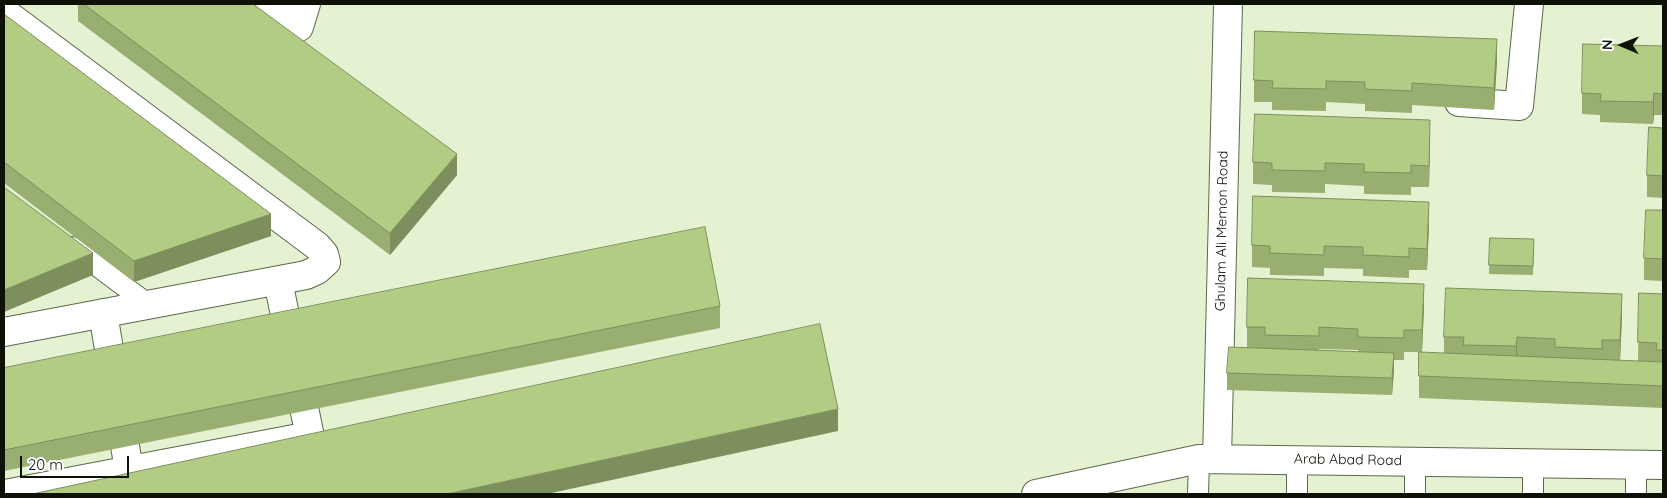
<!DOCTYPE html>
<style>
body{margin:0}
#map{position:relative;width:1667px;height:498px;overflow:hidden;background:#e5f2d1;font-family:Quicksand,sans-serif}
canvas{display:block}
.frame{position:absolute;inset:0;border:5px solid #0d1106;pointer-events:none}
.north{position:absolute;left:1597px;top:20px;width:50px;height:50px;-webkit-text-stroke:4px #fff;paint-order:stroke;rotate:271deg;font-size:14px;font-weight:700;line-height:20px;text-align:center;color:#0d1106}
.north::after{content:'';display:block;margin:auto;width:18px;height:22px;background:#0d1106;clip-path:polygon(50% 0,100% 100%,50% 72%,0 100%)}
.scale{position:absolute;left:20px;top:456px;width:109px;height:22px;box-sizing:border-box;border:2px solid #0d1106;border-top:0;padding-left:6px;font-size:15px;line-height:18px;white-space:nowrap;color:#0d1106;-webkit-text-stroke:4px #fff;paint-order:stroke}
</style>
<div id="map">
<canvas width="1667" height="498"></canvas>
<div class="frame"></div>
<div class="north">N</div>
<div class="scale">20 m</div>
</div>
<script>
const c = document.querySelector('canvas').getContext('2d');
c.lineJoin = 'round';
function trace(path, color, width, dash) { c.strokeStyle = color; c.lineWidth = width; c.lineCap = dash ? 'butt' : 'round'; c.setLineDash(dash || []); c.stroke(path); }
function fillPath(path, color) { c.fillStyle = color; c.fill(path, 'evenodd'); }
function write(font, color, halo, rows, align = 'center') {
  c.font = font + ' Quicksand,sans-serif'; c.lineWidth = 4.5; c.setLineDash([]); c.textBaseline = 'middle'; c.strokeStyle = halo; c.fillStyle = color; for (const [text, x, y, turn = 0] of rows) {
    c.save(); c.translate(x, y); c.rotate((+turn || 0) * Math.PI / 180); c.textAlign = isNaN(turn) ? turn : align; if (halo) c.strokeText(text, 0, 0); c.fillText(text, 0, 0); c.restore();
  }
}
const lane = new Path2D(`
 M 72,247 L 149,305
 M 4,490 L 309,432
 M 1198,494 L 1199,459
 M 1297,494 L 1297,460
 M 1415,494 L 1415,461
 M 1533,494 L 1533,463
 M 1636,494 L 1636,464`);
const street = new Path2D(`
 M 270,4 L 299,27 L 306,4
 M 4,12 L 317,246 L 324,254 L 326,262 L 317,270 L 306,275 L 4,332
 M 1459,102 L 1519,106 L 1529,4
 M 278,281 L 309,432 L 323,494
 M 103,313 L 133,494
 M 1217,459 L 1228,4
 M 1036,494 L 1199,459 L 1663,465`);
trace(lane, '#5d684b', 22);
trace(street, '#5d684b', 30);
trace(lane, '#fff', 20);
trace(street, '#fff', 28);
fillPath(new Path2D(`
 M 78,4 L 253,4 L 457,175 L 390,255 L 78,21 Z
 M 4,14 L 271,236 L 134,282 L 4,183 Z
 M 1663,46 L 1663,115 L 1654,115 L 1653,124 L 1600,122 L 1600,115 L 1582,114 L 1582,93 Z
 M 1497,60 L 1494,110 L 1412,105 L 1412,113 L 1365,111 L 1365,104 L 1326,102 L 1326,111 L 1272,110 L 1272,102 L 1254,102 L 1254,80 Z
 M 1663,128 L 1663,198 L 1647,197 L 1647,175 Z
 M 1430,141 L 1429,187 L 1411,187 L 1411,195 L 1364,194 L 1364,186 L 1325,184 L 1325,193 L 1272,192 L 1272,185 L 1253,184 L 1253,162 Z
 M 1663,210 L 1663,288 L 1662,288 L 1662,281 L 1644,280 L 1644,258 Z
 M 1429,224 L 1427,270 L 1409,270 L 1409,278 L 1363,276 L 1363,269 L 1324,268 L 1324,276 L 1270,275 L 1270,268 L 1252,267 L 1252,245 Z
 M 1490,238 L 1534,249 L 1533,275 L 1489,274 Z
 M 1639,293 L 1663,294 L 1663,408 L 1419,398 L 1419,376 L 1444,353 L 1444,337 L 1622,316 L 1620,360 L 1638,361 Z
 M 720,306 L 720,328 L 4,471 L 4,368 Z
 M 1424,306 L 1422,352 L 1404,352 L 1404,360 L 1394,360 L 1394,370 L 1392,395 L 1227,390 L 1227,373 L 1247,347 L 1247,327 ZM 1319,349 L 1358,350 L 1358,352 L 1319,350 Z`), '#99af71');
fillPath(new Path2D(`
 M 1497,39 L 1497,60 L 1494,110 L 1494,88 Z
 M 1654,93 L 1654,115 L 1653,124 L 1653,102 Z
 M 1430,120 L 1430,141 L 1429,187 L 1429,166 Z
 M 457,154 L 457,175 L 390,255 L 390,233 Z
 M 1429,202 L 1429,224 L 1427,270 L 1427,249 Z
 M 271,214 L 271,236 L 134,282 L 134,261 Z
 M 93,253 L 93,275 L 4,312 L 4,290 Z
 M 1424,284 L 1424,306 L 1422,352 L 1422,330 Z
 M 1622,294 L 1622,316 L 1620,362 L 1620,340 Z
 M 1517,337 L 1517,359 L 1516,368 L 1516,346 Z
 M 1394,353 L 1394,370 L 1392,395 L 1392,378 Z
 M 838,409 L 838,431 L 547,494 L 447,494 Z`), '#7d8f5c');
const building = new Path2D(`
 M 84,4 L 253,4 L 457,154 L 390,233 Z
 M 4,14 L 271,214 L 134,261 L 4,162 Z
 M 1255,31 L 1497,39 L 1494,88 L 1412,83 L 1412,91 L 1365,89 L 1365,82 L 1326,81 L 1326,89 L 1272,88 L 1273,81 L 1254,80 Z
 M 1583,44 L 1663,46 L 1663,94 L 1654,93 L 1653,102 L 1600,101 L 1601,94 L 1582,93 Z
 M 1255,114 L 1430,120 L 1429,166 L 1411,165 L 1411,173 L 1364,172 L 1364,164 L 1325,163 L 1325,171 L 1272,170 L 1272,163 L 1253,162 Z
 M 1649,127 L 1663,128 L 1663,176 L 1647,175 Z
 M 4,187 L 93,253 L 4,290 Z
 M 1253,196 L 1429,202 L 1427,249 L 1409,248 L 1409,257 L 1363,255 L 1363,247 L 1324,246 L 1324,255 L 1270,253 L 1270,246 L 1252,245 Z
 M 1646,210 L 1663,210 L 1663,267 L 1662,266 L 1663,259 L 1644,258 Z
 M 705,227 L 720,306 L 4,450 L 4,368 Z
 M 1490,238 L 1534,239 L 1533,266 L 1489,265 Z
 M 1248,278 L 1424,284 L 1422,330 L 1404,330 L 1404,338 L 1358,337 L 1358,329 L 1319,327 L 1319,336 L 1265,335 L 1265,327 L 1247,327 Z
 M 1446,288 L 1622,294 L 1620,340 L 1602,340 L 1602,349 L 1555,347 L 1555,339 L 1517,337 L 1516,346 L 1463,345 L 1464,337 L 1444,337 Z
 M 1639,293 L 1663,294 L 1663,350 L 1656,350 L 1657,343 L 1638,342 Z
 M 820,324 L 838,409 L 447,494 L 33,494 Z
 M 1229,347 L 1394,353 L 1392,378 L 1227,373 Z
 M 1419,352 L 1663,362 L 1663,386 L 1419,376 Z`);
fillPath(building, '#b2cc83');
trace(building, '#7d8f5c', 1);
write('14px', '#0d1106', '#fff', [
 ["Ghulam Ali Memon Road",1222,231,-89],
 ["Arab Abad Road",1348,460,1]
]);
</script>
